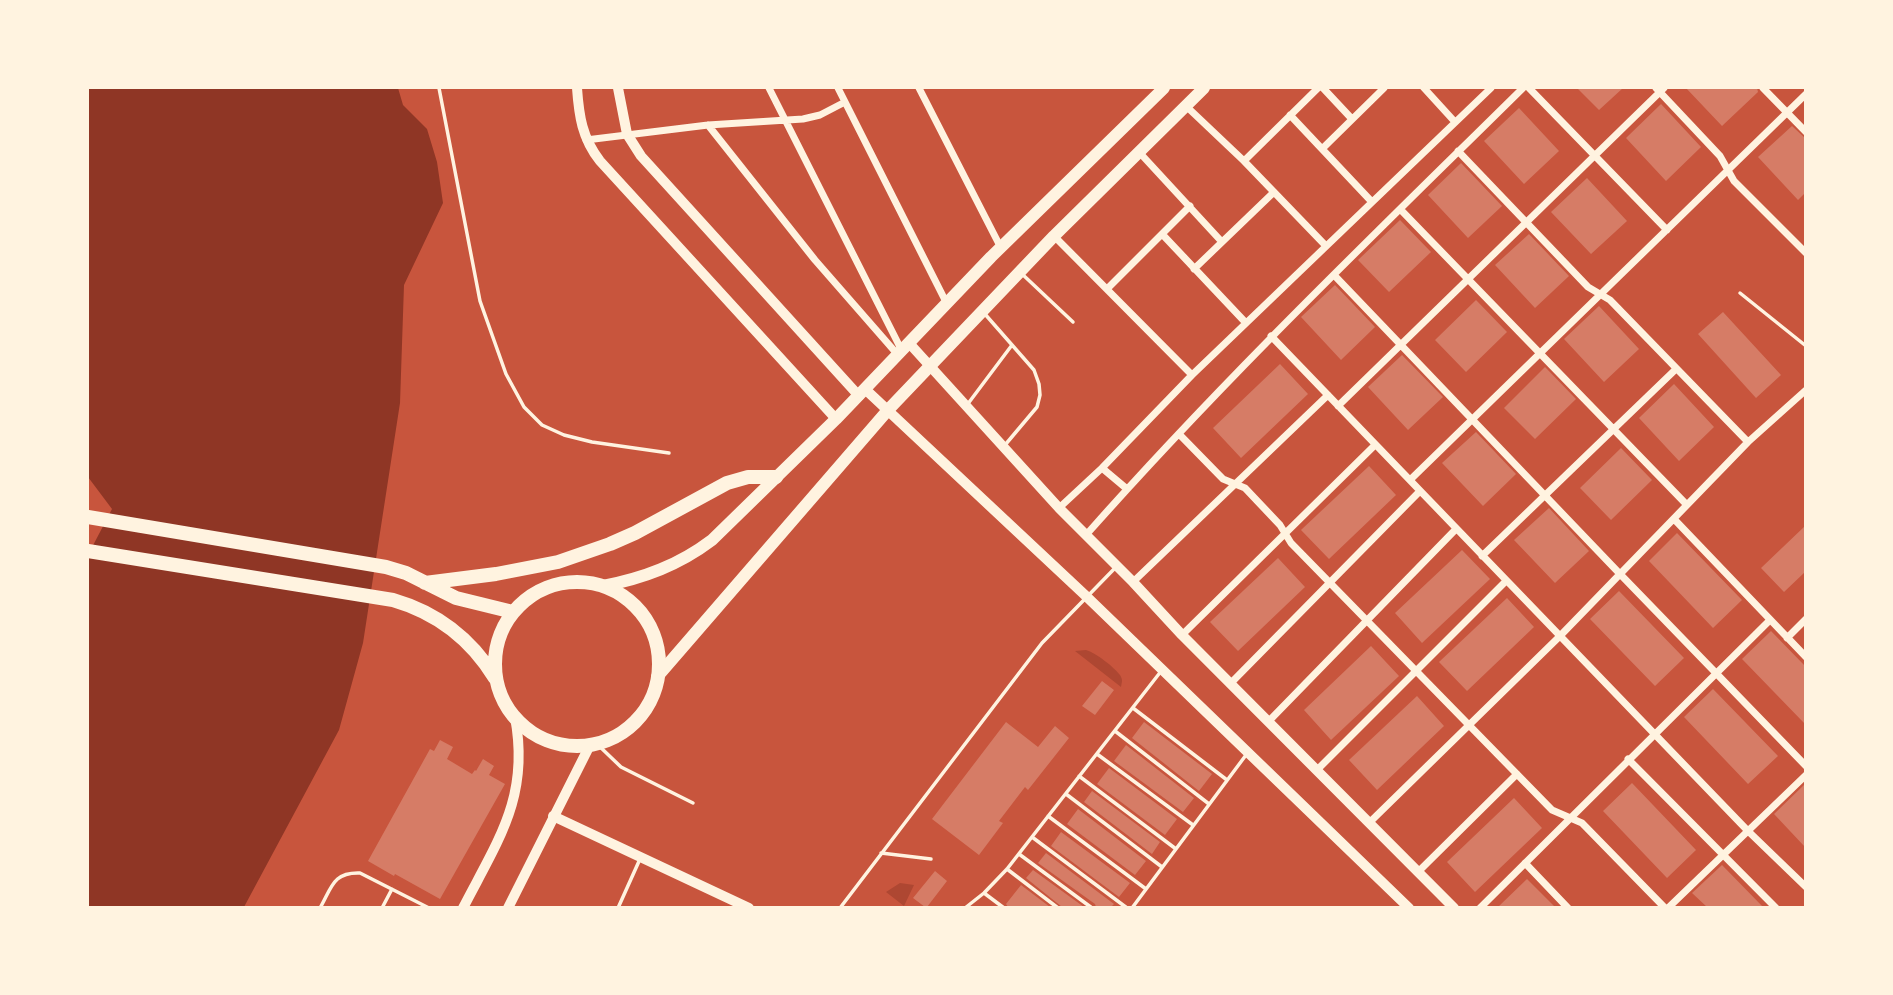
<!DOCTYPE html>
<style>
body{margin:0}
#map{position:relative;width:1893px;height:995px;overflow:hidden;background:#c8553d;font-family:"Noto Sans",sans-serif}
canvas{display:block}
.frame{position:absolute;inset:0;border:89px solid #fff3e0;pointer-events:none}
</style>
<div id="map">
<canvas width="1893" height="995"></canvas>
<div class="frame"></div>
</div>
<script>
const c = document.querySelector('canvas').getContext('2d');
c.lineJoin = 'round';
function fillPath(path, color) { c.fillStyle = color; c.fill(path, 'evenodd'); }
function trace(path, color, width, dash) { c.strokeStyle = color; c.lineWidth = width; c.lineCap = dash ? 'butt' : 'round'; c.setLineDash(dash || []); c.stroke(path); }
fillPath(new Path2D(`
 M 1086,650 C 1096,653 1114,667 1120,675 C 1123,680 1122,681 1121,687 L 1075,651 Z
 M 900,883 L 914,885 L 904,906 L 886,892 Z`), '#ae4732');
fillPath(new Path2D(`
 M 88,88 L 398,88 L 403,105 L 427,129 L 437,162 L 443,203 L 404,285 L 400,403 L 363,643 L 339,730 L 244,907 L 88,907 L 88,555 L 112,509 L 88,477 Z`), '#8f3625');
fillPath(new Path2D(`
 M 1577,88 L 1623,88 L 1599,110 Z
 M 1686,88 L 1757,88 L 1758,92 L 1722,126 Z
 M 1661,104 L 1701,147 L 1666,181 L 1626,138 Z
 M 1519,108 L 1559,151 L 1524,184 L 1484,141 Z
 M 1792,126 L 1805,138 L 1805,193 L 1798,200 L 1758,157 Z
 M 1461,163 L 1502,206 L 1468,238 L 1428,195 Z
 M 1587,178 L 1627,221 L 1591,254 L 1551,212 Z
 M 1400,220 L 1431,252 L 1389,292 L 1358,260 Z
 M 1529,234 L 1569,276 L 1535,308 L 1495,265 Z
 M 1335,285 L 1375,327 L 1341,360 L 1301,317 Z
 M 1476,300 L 1507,332 L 1466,372 L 1435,340 Z
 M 1599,306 L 1639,349 L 1604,382 L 1564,339 Z
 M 1723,312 L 1781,375 L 1756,398 L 1698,334 Z
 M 1402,355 L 1443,397 L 1408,430 L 1368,387 Z
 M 1280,364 L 1308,394 L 1241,458 L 1213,428 Z
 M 1545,367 L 1576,399 L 1535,439 L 1504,408 Z
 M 1674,384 L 1714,427 L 1679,461 L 1639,418 Z
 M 1476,432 L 1516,474 L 1483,506 L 1442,463 Z
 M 1621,448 L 1652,480 L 1611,520 L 1580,488 Z
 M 1369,466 L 1396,495 L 1329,559 L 1301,530 Z
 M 1549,508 L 1589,551 L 1555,583 L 1514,540 Z
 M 1805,526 L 1805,572 L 1784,592 L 1761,568 Z
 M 1677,533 L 1742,600 L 1713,628 L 1649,561 Z
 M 1462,550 L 1490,579 L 1422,643 L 1395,613 Z
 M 1278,558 L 1305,587 L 1238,651 L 1210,622 Z
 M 1619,591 L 1684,658 L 1655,686 L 1590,619 Z
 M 1507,598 L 1534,627 L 1467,691 L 1439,662 Z
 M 1771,631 L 1805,666 L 1805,724 L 1742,659 Z
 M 1371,646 L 1399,676 L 1331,740 L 1304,710 Z
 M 1102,681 L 1114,690 L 1095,715 L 1082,706 Z
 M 1713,689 L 1778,756 L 1748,784 L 1684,717 Z
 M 1417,696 L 1444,726 L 1377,790 L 1349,760 Z
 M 1006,722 L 1038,747 L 1055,726 L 1069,738 L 1028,790 L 1025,787 L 999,821 L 1003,823 L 979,855 L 932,819 Z
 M 1144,722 L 1212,774 L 1199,791 L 1132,738 Z
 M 440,740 L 453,747 L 447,759 L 472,774 L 475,770 L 476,771 L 483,759 L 494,766 L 489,775 L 505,784 L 440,899 L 395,874 L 394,876 L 368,861 L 430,749 L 434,751 Z
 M 1126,745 L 1194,798 L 1183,812 L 1114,761 Z
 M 1109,768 L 1177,819 L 1165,835 L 1097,784 Z
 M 1632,783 L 1696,850 L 1667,878 L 1603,811 Z
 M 1805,784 L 1805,847 L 1774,814 Z
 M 1092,791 L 1160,842 L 1152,854 L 1084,802 Z
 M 1514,798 L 1542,828 L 1475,892 L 1447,862 Z
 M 1078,809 L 1146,861 L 1135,875 L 1067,824 Z
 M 1061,832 L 1130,883 L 1119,897 L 1051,846 Z
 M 1046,853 L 1114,904 L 1111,907 L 1096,907 L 1095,904 L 1038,863 Z
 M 1722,865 L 1763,907 L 1707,907 L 1692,893 Z
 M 1033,870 L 1084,907 L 1062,907 L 1026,878 Z
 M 935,871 L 947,881 L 927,907 L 925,907 L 913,898 Z
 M 1527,879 L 1555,907 L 1498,907 Z
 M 1021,885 L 1050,907 L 1008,907 L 1006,904 Z`), '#d67c66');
trace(new Path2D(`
 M 439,88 L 480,301 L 506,374 L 524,407 L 542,425 L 564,435 L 592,442 L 669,453
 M 1021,273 L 1073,322
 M 1740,293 L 1806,346
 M 984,313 L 1034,370 L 1039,384 L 1040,395 L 1037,407 L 1005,445
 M 967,405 L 1012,345
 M 1133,708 L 1227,780
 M 1115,731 L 1209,804
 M 597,744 L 621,767 L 693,803
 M 1097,754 L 1193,825
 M 1079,776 L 1176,849
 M 1066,794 L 1162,867
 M 1048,816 L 1146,889
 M 1032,837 L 1127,908
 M 881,853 L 931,859
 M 1019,854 L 1092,908
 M 1007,869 L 1058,908
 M 984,893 L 1004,908
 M 320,908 C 332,887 333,872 360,873 L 429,908
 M 382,908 L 392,889
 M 618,908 L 640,859
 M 840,908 L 1042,643 L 1116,567
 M 965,908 L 984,893 L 1007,869 L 1162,670
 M 1132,908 L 1246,755`), '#fff3e0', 3.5);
trace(new Path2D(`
 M 769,88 L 902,351
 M 838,88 L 947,304
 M 919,88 L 1001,248
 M 1323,88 L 1352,119
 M 1424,88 L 1455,122
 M 1529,88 L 1667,230
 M 1656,88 L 1720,156 L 1734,181 L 1806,253
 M 1763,88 L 1806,132
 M 1186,106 L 1244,161 L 1326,246
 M 1290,115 L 1372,202
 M 708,125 L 815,260 L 898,355
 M 586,140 L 708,125 L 803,119 L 820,115 L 845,102
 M 1322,149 L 1384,88
 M 1458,151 L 1588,287 L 1610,300 L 1748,442
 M 1139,152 L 1222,242
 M 1244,161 L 1318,88
 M 1400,209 L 1687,505
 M 1162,234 L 1246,323
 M 1054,236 L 1192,375
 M 1194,269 L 1274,192
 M 1334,275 L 1620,574 L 1806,766
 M 1108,288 L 1190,206
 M 1271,336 L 1748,831 L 1806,887
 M 1338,406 L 1664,88
 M 1179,434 L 1223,479 L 1245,488 L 1280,525 L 1291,543 L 1552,810 L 1582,823 L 1665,908
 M 1102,468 L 1127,489
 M 1410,480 L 1806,94
 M 1059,508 L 1102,468 L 1192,375 L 1491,88
 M 1674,519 L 1806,657
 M 1086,535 C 1224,379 1375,234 1523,88
 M 1482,556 L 1676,369
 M 1133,582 L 1328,395
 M 1182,635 L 1375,445
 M 1787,638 L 1806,619
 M 1230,684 L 1420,491
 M 1268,722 L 1456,529
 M 1628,759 L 1776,908
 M 1317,770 L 1506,581
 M 1369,823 L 1560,636 L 1748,442 L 1806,390
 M 1525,863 L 1568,908
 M 1418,872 L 1517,774
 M 1480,908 L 1770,620
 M 1668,908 L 1806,775`), '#fff3e0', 7);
trace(new Path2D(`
 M 577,88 C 579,116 582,138 600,161 L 836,419
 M 618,88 L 627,134 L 641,156 L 859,396
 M 909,343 L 1059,508 L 1133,582 L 1182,635 L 1454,908
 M 865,389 L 1087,597 L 1409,908
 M 553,816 L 749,908`), '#fff3e0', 10);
trace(new Path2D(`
 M 463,908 C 498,840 530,797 515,717
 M 508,908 L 590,745`), '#fff3e0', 10);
trace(new Path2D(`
 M 603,586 C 644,578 679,565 712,540 L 836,419 L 991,257 L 1164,88
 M 657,677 L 888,410 L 1054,236 L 1204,88`), '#fff3e0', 12);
trace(new Path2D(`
 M 88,517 L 386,567 L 406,573 L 456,598 L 513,612
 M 88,551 L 393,600 C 438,613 471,639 495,678
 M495 664a82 82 0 1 1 164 0a82 82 0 1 1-164 0Z
 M 425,583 L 496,574 L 558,562 L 610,544 L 635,533 L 727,483 L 748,477 L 776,477`), '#fff3e0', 14);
</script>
